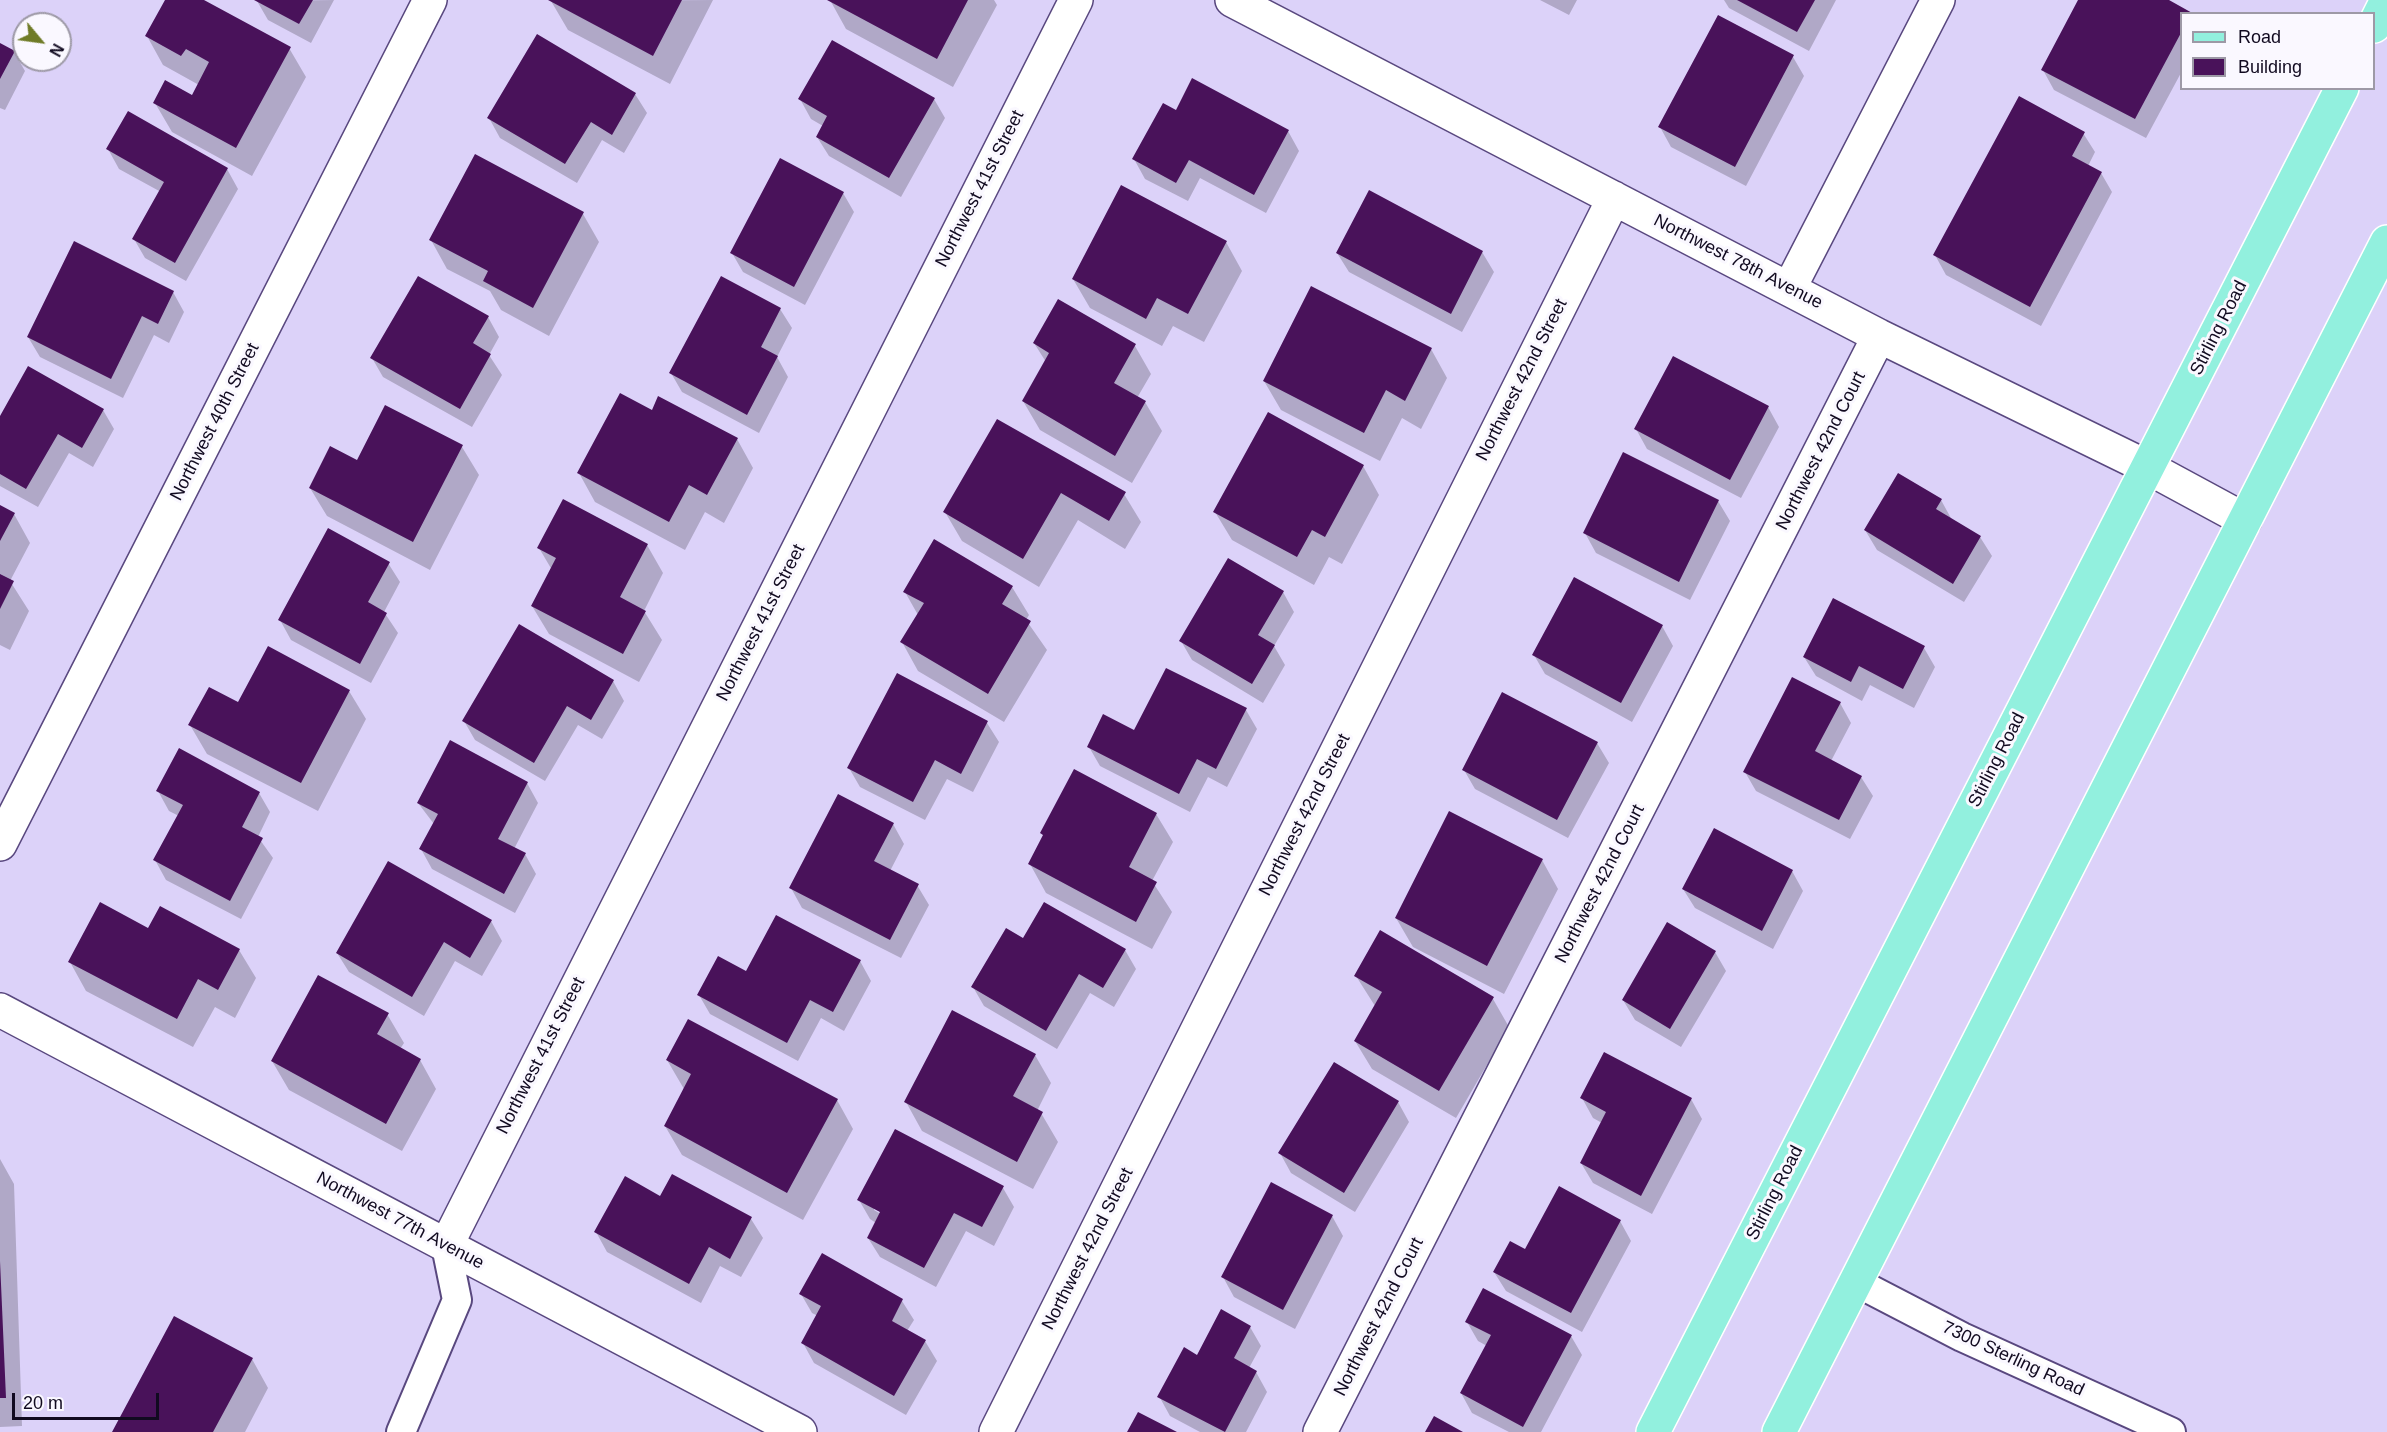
<!DOCTYPE html>
<style>
body{margin:0}
#map{position:relative;width:2387px;height:1432px;overflow:hidden;background:#dcd2f9;font-family:Arial,sans-serif}
canvas{display:block}
.legend{position:absolute;left:2180px;top:12px;width:195px;height:78px;box-sizing:border-box;background:#faf8ff;border:2px solid #9d99a6;margin:0;padding:8px 10px;list-style:none;font-size:18px;color:#110a20}
.legend li{display:flex;align-items:center;gap:12px;height:30px}
.legend b{width:30px;border:2px solid #9d99a6}
.north{position:absolute;left:12px;top:12px;width:60px;height:60px;box-sizing:border-box;background:#faf8ff;border:2px solid #9d99a6;border-radius:50%;rotate:119deg;font-size:16px;font-weight:700;line-height:24px;text-align:center;color:#110a20}
.north::after{content:'';display:block;margin:auto;width:21px;height:27px;background:#6f7b27;clip-path:polygon(50% 0,100% 100%,50% 72%,0 100%)}
.scale{position:absolute;left:12px;top:1393px;width:147px;height:27px;box-sizing:border-box;border:3px solid #110a20;border-top:0;padding-left:8px;font-size:18px;line-height:21px;white-space:nowrap;color:#110a20;-webkit-text-stroke:4px #faf8ff;paint-order:stroke}
</style>
<div id="map">
<canvas width="2387" height="1432"></canvas>
<ul class="legend">
<li><b style="height:8px;background:#92f0de"></b>Road</li>
<li><b style="height:16px;background:#49125a"></b>Building</li>
</ul>
<div class="north">N</div>
<div class="scale">20 m</div>
</div>
<script>
const c = document.querySelector('canvas').getContext('2d');
c.lineJoin = 'round';
function fillPath(path, color) { c.fillStyle = color; c.fill(path, 'evenodd'); }
function trace(path, color, width, dash) { c.strokeStyle = color; c.lineWidth = width; c.lineCap = dash ? 'butt' : 'round'; c.setLineDash(dash || []); c.stroke(path); }
function write(font, color, halo, rows, align = 'center') {
  c.font = font + ' Arial,sans-serif'; c.lineWidth = 6; c.setLineDash([]); c.textBaseline = 'middle'; c.strokeStyle = halo; c.fillStyle = color; for (const [text, x, y, turn = 0] of rows) {
    c.save(); c.translate(x, y); c.rotate((+turn || 0) * Math.PI / 180); c.textAlign = isNaN(turn) ? turn : align; if (halo) c.strokeText(text, 0, 0); c.fillText(text, 0, 0); c.restore();
  }
}
fillPath(new Path2D(`
 M 167,0 L 201,0 L 289,48 L 306,77 L 252,176 L 172,132 L 155,103 L 192,97 L 199,85 L 163,65 L 147,36 Z
 M 334,0 L 311,43 L 268,20 L 257,1 Z
 M 713,0 L 670,84 L 568,30 L 551,1 Z
 M 830,0 L 994,0 L 997,5 L 953,87 L 846,29 Z
 M 1540,0 L 1577,0 L 1569,15 Z
 M 1724,0 L 1836,0 L 1809,51 L 1729,8 Z
 M 2080,0 L 2166,0 L 2182,14 L 2182,71 L 2146,138 L 2054,90 L 2043,70 Z
 M 0,45 L 14,52 L 25,71 L 5,110 L 0,108 Z
 M 1793,57 L 1804,76 L 1746,186 L 1671,147 L 1660,127 Z
 M 635,94 L 647,113 L 624,153 L 602,140 L 577,183 L 500,138 L 489,118 Z
 M 800,99 L 934,99 L 945,118 L 901,197 L 829,156 L 817,137 L 823,126 L 811,119 Z
 M 1176,112 L 1288,131 L 1299,151 L 1266,213 L 1200,178 L 1188,201 L 1145,179 L 1134,159 Z
 M 2083,133 L 2095,152 L 2088,166 L 2101,173 L 2112,192 L 2041,326 L 1946,275 L 1935,255 Z
 M 108,149 L 227,169 L 238,189 L 186,281 L 145,258 L 134,239 L 161,192 L 119,169 Z
 M 843,193 L 854,212 L 805,305 L 743,272 L 732,253 Z
 M 583,214 L 599,242 L 549,336 L 501,310 L 490,291 L 447,269 L 431,240 Z
 M 1226,242 L 1242,271 L 1204,342 L 1173,326 L 1162,346 L 1090,308 L 1073,279 Z
 M 1482,252 L 1494,272 L 1462,332 L 1349,272 L 1337,253 Z
 M 418,278 L 488,317 L 499,337 L 489,355 L 502,375 L 472,427 L 383,377 L 372,358 Z
 M 173,292 L 184,312 L 169,343 L 154,335 L 123,398 L 40,357 L 28,337 Z
 M 780,309 L 792,328 L 777,357 L 788,377 L 759,433 L 682,392 L 671,373 Z
 M 1034,343 L 1135,346 L 1151,374 L 1137,398 L 1145,402 L 1162,431 L 1132,483 L 1040,430 L 1023,401 L 1046,362 Z
 M 1431,349 L 1447,378 L 1421,429 L 1402,418 L 1380,461 L 1281,410 L 1264,381 Z
 M 1768,407 L 1779,427 L 1741,498 L 1647,449 L 1636,429 Z
 M 103,410 L 114,429 L 93,467 L 69,453 L 38,507 L 0,486 L 0,419 Z
 M 652,412 L 737,439 L 753,468 L 724,523 L 705,512 L 685,550 L 595,502 L 579,473 Z
 M 998,421 L 1124,494 L 1141,522 L 1125,549 L 1078,520 L 1039,587 L 962,541 L 945,512 Z
 M 462,447 L 479,475 L 430,570 L 327,516 L 310,488 L 357,462 Z
 M 1363,466 L 1379,495 L 1342,564 L 1329,557 L 1314,585 L 1232,540 L 1215,512 Z
 M 1941,500 L 1952,520 L 1980,537 L 1992,556 L 1964,602 L 1877,550 L 1865,530 Z
 M 1718,501 L 1730,521 L 1690,600 L 1596,553 L 1585,533 Z
 M 0,507 L 14,514 L 30,543 L 10,581 L 29,611 L 10,650 L 0,645 Z
 M 647,545 L 663,573 L 644,611 L 662,640 L 639,682 L 549,634 L 532,606 L 552,570 L 539,548 Z
 M 388,563 L 400,582 L 384,612 L 398,633 L 371,683 L 291,640 L 280,620 Z
 M 1012,587 L 1029,615 L 1026,620 L 1047,650 L 1004,722 L 918,671 L 902,642 L 918,615 L 905,592 Z
 M 1283,592 L 1294,612 L 1274,646 L 1285,665 L 1263,703 L 1192,660 L 1181,641 Z
 M 1662,626 L 1673,646 L 1632,722 L 1545,674 L 1534,655 Z
 M 1924,648 L 1935,667 L 1914,708 L 1870,685 L 1862,701 L 1816,676 L 1804,657 Z
 M 898,675 L 987,723 L 999,742 L 973,792 L 947,779 L 925,820 L 860,787 L 849,768 Z
 M 613,681 L 624,701 L 602,739 L 578,725 L 545,781 L 475,740 L 464,721 Z
 M 349,691 L 366,719 L 318,811 L 207,754 L 190,725 L 239,704 Z
 M 1840,703 L 1851,723 L 1831,761 L 1861,777 L 1873,796 L 1850,839 L 1756,791 L 1745,772 Z
 M 1246,710 L 1257,729 L 1227,787 L 1208,777 L 1190,812 L 1100,766 L 1089,747 L 1135,732 Z
 M 1597,743 L 1609,763 L 1568,838 L 1475,789 L 1464,770 Z
 M 527,783 L 538,803 L 514,849 L 525,854 L 536,874 L 515,913 L 432,869 L 421,849 L 434,824 L 418,803 Z
 M 158,791 L 259,793 L 270,812 L 258,837 L 273,858 L 241,919 L 166,880 L 155,860 L 179,816 L 169,811 Z
 M 1156,814 L 1173,842 L 1152,881 L 1172,912 L 1152,949 L 1046,893 L 1030,864 L 1044,837 L 1042,833 Z
 M 893,824 L 904,844 L 890,871 L 917,885 L 929,905 L 901,958 L 802,908 L 791,888 Z
 M 1542,860 L 1558,889 L 1504,994 L 1413,947 L 1396,918 Z
 M 1792,871 L 1803,891 L 1773,949 L 1695,908 L 1683,889 Z
 M 491,921 L 502,941 L 482,976 L 455,961 L 424,1016 L 349,972 L 337,953 Z
 M 148,930 L 239,950 L 256,978 L 235,1018 L 215,1007 L 193,1047 L 86,991 L 70,962 Z
 M 1023,940 L 1125,950 L 1136,969 L 1114,1007 L 1090,993 L 1057,1049 L 984,1006 L 973,987 Z
 M 1715,952 L 1726,971 L 1681,1047 L 1635,1020 L 1623,1000 Z
 M 860,961 L 871,981 L 844,1031 L 821,1018 L 798,1061 L 710,1014 L 699,995 L 746,973 Z
 M 1356,976 L 1493,999 L 1509,1027 L 1456,1118 L 1372,1069 L 1355,1041 L 1375,1006 Z
 M 387,1014 L 404,1043 L 400,1049 L 420,1060 L 436,1089 L 402,1151 L 289,1090 L 272,1061 Z
 M 1035,1055 L 1051,1083 L 1037,1111 L 1041,1113 L 1058,1142 L 1033,1189 L 922,1131 L 906,1102 Z
 M 667,1060 L 837,1100 L 853,1129 L 803,1220 L 682,1155 L 665,1126 L 684,1089 Z
 M 1582,1098 L 1691,1099 L 1702,1119 L 1652,1214 L 1593,1183 L 1581,1163 L 1602,1123 L 1593,1118 Z
 M 1398,1102 L 1409,1122 L 1355,1212 L 1291,1173 L 1280,1153 Z
 M 0,1159 L 14,1184 L 22,1426 L 0,1427 Z
 M 672,1176 L 751,1219 L 763,1238 L 741,1277 L 720,1266 L 701,1303 L 607,1252 L 596,1232 L 661,1198 Z
 M 1003,1188 L 1014,1207 L 994,1246 L 966,1231 L 936,1287 L 880,1257 L 868,1238 L 876,1223 L 870,1219 L 859,1200 ZM 874,1207 L 886,1217 L 874,1210 Z
 M 1332,1216 L 1343,1236 L 1295,1329 L 1234,1297 L 1223,1277 Z
 M 1620,1221 L 1631,1241 L 1582,1332 L 1506,1291 L 1494,1272 Z
 M 801,1294 L 902,1301 L 914,1320 L 907,1331 L 925,1341 L 937,1361 L 906,1415 L 814,1363 L 803,1343 L 818,1316 L 812,1313 Z
 M 1467,1322 L 1571,1336 L 1582,1355 L 1541,1432 L 1509,1432 L 1472,1413 L 1461,1393 L 1487,1346 L 1478,1341 Z
 M 1250,1327 L 1261,1346 L 1249,1368 L 1256,1372 L 1267,1392 L 1246,1432 L 1200,1432 L 1170,1416 L 1159,1396 L 1198,1357 Z
 M 252,1359 L 268,1388 L 245,1432 L 113,1432 Z`), '#0003');
fillPath(new Path2D(`
 M 165,0 L 204,0 L 291,47 L 236,148 L 153,103 L 165,80 L 192,95 L 209,62 L 186,49 L 181,56 L 145,36 Z
 M 254,0 L 313,0 L 299,24 Z
 M 548,0 L 682,0 L 653,56 Z
 M 827,0 L 968,0 L 937,59 Z
 M 1737,0 L 1815,0 L 1797,32 Z
 M 2078,0 L 2169,0 L 2194,14 L 2182,14 L 2182,31 L 2135,119 L 2041,70 Z
 M 1718,15 L 1794,55 L 1735,167 L 1658,127 Z
 M 537,34 L 636,93 L 612,135 L 591,122 L 565,164 L 487,118 Z
 M 832,40 L 935,98 L 889,178 L 816,137 L 827,116 L 798,99 Z
 M 0,43 L 15,51 L 0,79 Z
 M 1192,78 L 1289,130 L 1254,195 L 1189,160 L 1176,183 L 1132,159 L 1163,103 L 1176,110 Z
 M 2019,96 L 2085,132 L 2072,156 L 2102,172 L 2030,307 L 1933,255 Z
 M 128,111 L 228,168 L 175,263 L 132,239 L 164,182 L 106,149 Z
 M 475,154 L 584,212 L 533,308 L 483,281 L 488,271 L 429,240 Z
 M 780,158 L 844,192 L 794,287 L 730,253 Z
 M 1121,185 L 1227,241 L 1188,314 L 1157,298 L 1146,319 L 1072,279 Z
 M 1369,190 L 1483,251 L 1451,314 L 1336,253 Z
 M 74,241 L 174,291 L 158,324 L 142,316 L 111,379 L 27,337 Z
 M 418,276 L 489,316 L 473,343 L 491,354 L 460,409 L 370,358 Z
 M 721,276 L 781,308 L 761,347 L 778,356 L 747,415 L 669,373 Z
 M 1311,286 L 1432,348 L 1405,401 L 1386,390 L 1364,433 L 1263,381 Z
 M 1058,299 L 1136,344 L 1114,383 L 1146,401 L 1115,456 L 1022,401 L 1049,353 L 1033,343 Z
 M 1673,356 L 1769,406 L 1730,480 L 1634,429 Z
 M 28,366 L 104,409 L 82,448 L 58,434 L 26,489 L 0,474 L 0,416 Z
 M 620,393 L 652,410 L 658,396 L 738,438 L 707,495 L 689,485 L 669,522 L 577,473 Z
 M 385,405 L 463,445 L 413,542 L 309,488 L 330,446 L 357,460 Z
 M 1268,412 L 1364,465 L 1325,537 L 1312,530 L 1297,557 L 1213,512 Z
 M 997,419 L 1126,492 L 1109,521 L 1061,493 L 1023,559 L 943,512 Z
 M 1623,452 L 1719,500 L 1679,582 L 1583,533 Z
 M 1898,473 L 1942,499 L 1936,509 L 1981,536 L 1953,584 L 1864,530 Z
 M 563,499 L 648,544 L 620,597 L 646,611 L 623,654 L 531,606 L 556,558 L 537,548 Z
 M 0,505 L 15,513 L 0,541 Z
 M 328,528 L 390,562 L 368,602 L 387,613 L 360,664 L 278,620 Z
 M 934,539 L 1013,586 L 1002,604 L 1031,621 L 988,694 L 900,642 L 924,603 L 903,592 Z
 M 1228,558 L 1284,591 L 1258,635 L 1275,645 L 1252,684 L 1179,641 Z
 M 0,574 L 14,581 L 0,609 Z
 M 1574,577 L 1663,625 L 1621,703 L 1532,655 Z
 M 1833,598 L 1925,646 L 1903,689 L 1859,666 L 1851,682 L 1803,657 Z
 M 519,624 L 614,680 L 591,720 L 567,706 L 534,763 L 462,721 Z
 M 268,646 L 350,690 L 301,783 L 188,725 L 209,687 L 238,702 Z
 M 1166,668 L 1247,708 L 1216,769 L 1197,759 L 1179,794 L 1087,747 L 1103,714 L 1134,730 Z
 M 897,673 L 988,721 L 961,774 L 935,760 L 913,802 L 847,768 Z
 M 1792,677 L 1841,702 L 1815,751 L 1862,776 L 1839,820 L 1743,772 Z
 M 1502,692 L 1598,742 L 1557,820 L 1462,770 Z
 M 450,740 L 528,782 L 498,839 L 526,853 L 504,894 L 419,849 L 438,814 L 417,803 Z
 M 179,748 L 260,792 L 242,827 L 263,838 L 230,901 L 153,860 L 183,805 L 156,791 Z
 M 1074,769 L 1157,813 L 1129,867 L 1157,882 L 1136,922 L 1028,864 L 1043,835 L 1040,833 Z
 M 838,794 L 894,823 L 874,861 L 919,884 L 890,940 L 789,888 Z
 M 1449,811 L 1543,859 L 1487,966 L 1395,918 Z
 M 1714,828 L 1793,870 L 1762,931 L 1682,889 Z
 M 388,861 L 492,920 L 470,958 L 444,942 L 412,997 L 336,953 Z
 M 100,902 L 148,928 L 160,906 L 240,949 L 218,990 L 198,979 L 177,1019 L 68,962 Z
 M 1044,902 L 1126,949 L 1103,988 L 1079,974 L 1046,1031 L 971,987 L 1006,928 L 1023,938 Z
 M 776,915 L 861,960 L 833,1012 L 810,1000 L 787,1043 L 697,995 L 718,956 L 746,971 Z
 M 1667,922 L 1716,951 L 1670,1029 L 1622,1000 Z
 M 1380,930 L 1494,997 L 1439,1091 L 1354,1041 L 1382,992 L 1354,976 Z
 M 318,975 L 389,1013 L 377,1034 L 421,1059 L 386,1124 L 271,1061 Z
 M 952,1010 L 1036,1054 L 1013,1096 L 1043,1112 L 1017,1162 L 904,1102 Z
 M 688,1019 L 838,1099 L 787,1193 L 664,1126 L 691,1074 L 666,1060 Z
 M 1604,1052 L 1692,1098 L 1641,1196 L 1580,1163 L 1606,1112 L 1580,1098 Z
 M 1334,1062 L 1399,1101 L 1344,1193 L 1278,1153 Z
 M 895,1129 L 1004,1186 L 982,1227 L 954,1213 L 924,1268 L 867,1238 L 880,1212 L 857,1200 Z
 M 672,1174 L 752,1217 L 730,1259 L 709,1247 L 689,1284 L 594,1232 L 625,1176 L 660,1196 Z
 M 1271,1182 L 1333,1215 L 1283,1310 L 1221,1277 Z
 M 1559,1186 L 1621,1220 L 1571,1313 L 1493,1272 L 1510,1241 L 1525,1249 Z
 M 822,1253 L 903,1299 L 892,1321 L 926,1340 L 894,1396 L 801,1343 L 821,1306 L 799,1294 Z
 M 0,1261 L 6,1398 L 0,1398 Z
 M 1483,1288 L 1572,1335 L 1523,1427 L 1460,1393 L 1491,1335 L 1465,1322 Z
 M 1221,1309 L 1251,1326 L 1234,1358 L 1257,1371 L 1225,1432 L 1157,1397 L 1184,1347 L 1197,1355 Z
 M 174,1316 L 253,1358 L 213,1432 L 112,1432 Z
 M 1138,1412 L 1177,1432 L 1127,1432 Z
 M 1434,1416 L 1463,1432 L 1425,1432 Z`), '#49125a');
const lane = new Path2D(`
 M 1856,1282 L 1962,1337 L 2171,1432
 M 401,1432 L 457,1300 L 446,1246`);
const street = new Path2D(`
 M 1232,0 L 1879,336 L 2147,467 L 2245,520
 M 1789,289 L 1938,0
 M 0,844 L 430,0
 M 0,1010 L 800,1432
 M 446,1246 L 1076,0
 M 996,1432 L 1614,198
 M 1320,1432 L 1879,336`);
const primary = new Path2D(`
 M 2374,26 L 2387,0
 M 1653,1432 L 2342,88
 M 1779,1432 L 2387,242`);
trace(lane, '#59487f', 32);
trace(street, '#59487f', 36);
trace(primary, '#fff', 36);
trace(lane, '#fff', 28);
trace(street, '#fff', 33);
trace(primary, '#92f0de', 33);
write('18px', '#110a20', '#faf8ff', [
 ["Northwest 41st Street",980,189,-63],
 ["Northwest 78th Avenue",1738,262,27],
 ["Stirling Road",2219,328,-63],
 ["Northwest 42nd Street",1522,380,-63],
 ["Northwest 40th Street",215,422,-63],
 ["Northwest 42nd Court",1821,451,-63],
 ["Northwest 41st Street",761,623,-63],
 ["Stirling Road",1997,760,-63],
 ["Northwest 42nd Street",1305,815,-63],
 ["Northwest 42nd Court",1600,884,-63],
 ["Northwest 41st Street",541,1056,-63],
 ["Stirling Road",1775,1193,-63],
 ["Northwest 77th Avenue",400,1221,28],
 ["Northwest 42nd Street",1088,1249,-63],
 ["Northwest 42nd Court",1379,1317,-63],
 ["7300 Sterling Road",2013,1359,25]
]);
</script>
